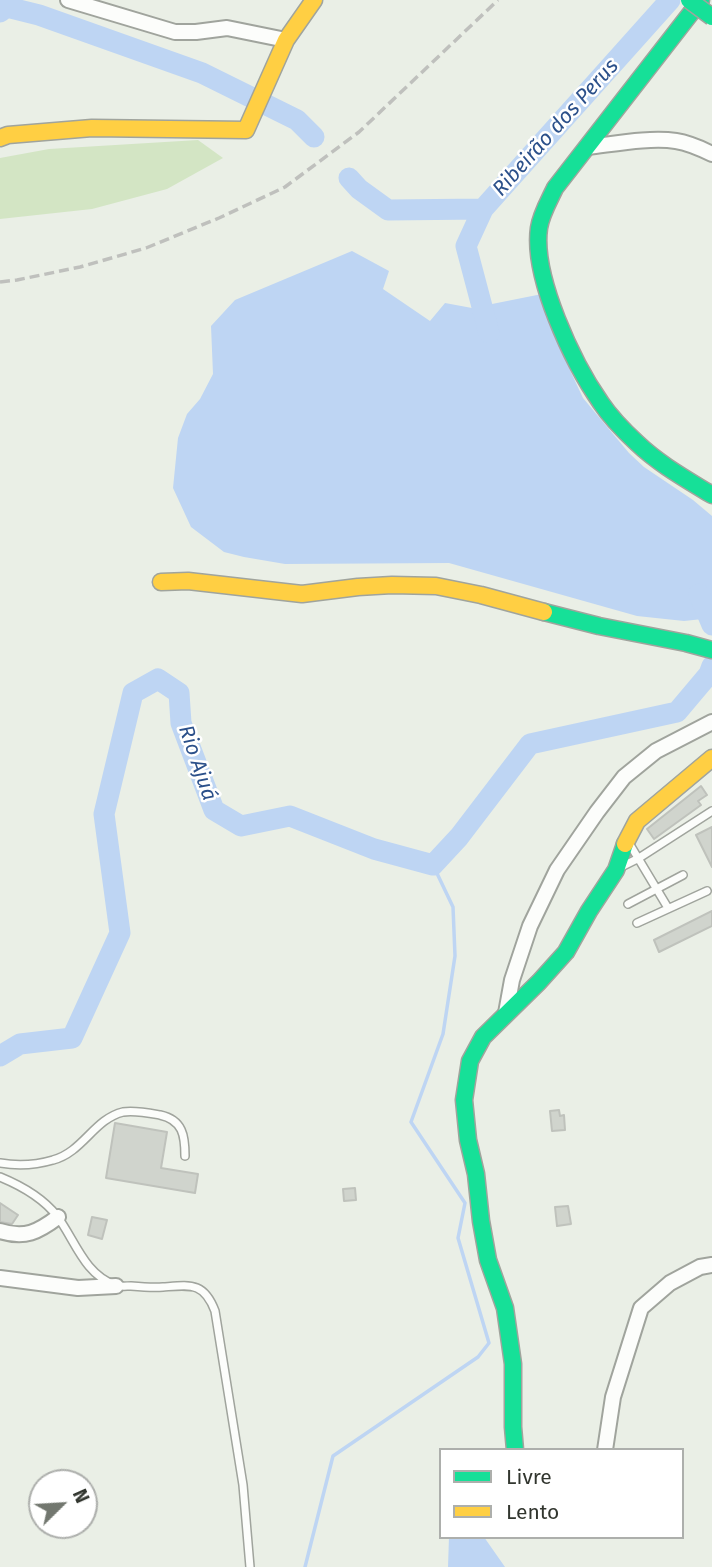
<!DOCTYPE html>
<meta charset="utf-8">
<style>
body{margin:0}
#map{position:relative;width:712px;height:1567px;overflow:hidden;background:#eaefe6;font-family:"Fira Sans",sans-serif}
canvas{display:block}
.legend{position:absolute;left:439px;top:1448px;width:245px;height:91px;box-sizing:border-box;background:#fff;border:2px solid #adafac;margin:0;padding:9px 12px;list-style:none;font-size:21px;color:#32362f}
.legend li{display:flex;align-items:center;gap:14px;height:35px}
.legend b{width:35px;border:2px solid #adafac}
.north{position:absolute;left:28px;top:1469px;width:70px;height:70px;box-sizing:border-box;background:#fff;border:2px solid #adafac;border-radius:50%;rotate:66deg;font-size:19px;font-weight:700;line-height:28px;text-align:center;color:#32362f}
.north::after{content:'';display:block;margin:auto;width:24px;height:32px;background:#72776f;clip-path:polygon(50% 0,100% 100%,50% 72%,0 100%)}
</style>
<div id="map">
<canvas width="712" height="1567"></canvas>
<ul class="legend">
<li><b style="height:9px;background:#16e098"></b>Livre</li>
<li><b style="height:9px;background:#ffcf43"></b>Lento</li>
</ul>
<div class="north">N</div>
</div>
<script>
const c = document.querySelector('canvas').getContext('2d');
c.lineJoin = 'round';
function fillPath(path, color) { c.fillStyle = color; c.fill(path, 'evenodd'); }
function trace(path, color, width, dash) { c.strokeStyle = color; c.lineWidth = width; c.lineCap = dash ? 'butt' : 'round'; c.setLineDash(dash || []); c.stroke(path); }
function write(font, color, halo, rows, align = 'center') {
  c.font = font + ' "Fira Sans",sans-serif'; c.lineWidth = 5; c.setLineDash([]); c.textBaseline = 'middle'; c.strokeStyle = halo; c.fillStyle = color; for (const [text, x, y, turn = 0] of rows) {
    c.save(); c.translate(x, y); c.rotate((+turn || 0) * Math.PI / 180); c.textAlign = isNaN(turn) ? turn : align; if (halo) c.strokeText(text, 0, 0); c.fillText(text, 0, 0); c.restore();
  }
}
fillPath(new Path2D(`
 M 198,140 L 223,158 L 167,189 L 92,209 L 0,219 L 0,158 L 49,149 Z`), '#d3e5c4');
fillPath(new Path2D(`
 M 352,251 L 389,271 L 383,289 L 430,321 L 445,303 L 472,308 L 542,294 L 555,338 L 583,398 L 629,453 L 644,467 L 693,500 L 712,516 L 712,618 L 684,621 L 637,616 L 449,563 L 285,564 L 244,557 L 224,552 L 191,527 L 173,488 L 178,438 L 187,414 L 200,399 L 213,374 L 211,326 L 235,300 Z
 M 449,1537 L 484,1537 L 505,1567 L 448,1567 Z`), '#bed5f3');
trace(new Path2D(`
 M 709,674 L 712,677
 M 305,1567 L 333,1456 L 478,1357 L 489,1343 L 458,1238 L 465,1203 L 411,1122 L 443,1034 L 455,956 L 453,907 L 433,865`), '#bed5f3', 3.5);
trace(new Path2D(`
 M 0,12 L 7,7 L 39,15 L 202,73 L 297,120 L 314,137
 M 349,178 L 359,189 L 388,210 L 483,209
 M 489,333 L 466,246 L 483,209 L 670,0
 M 699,594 L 712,625
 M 0,1056 L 20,1044 L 72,1038 L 120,933 L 104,814 L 133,693 L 158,679 L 179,693 L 181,723 L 214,810 L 241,826 L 290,816 L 374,849 L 433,865 L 459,837 L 530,744 L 677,712 L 709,674 L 712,666`), '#bed5f3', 21);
const building = new Path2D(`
 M 701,786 L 707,795 L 698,801 L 701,805 L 654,839 L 647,829 Z
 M 712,827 L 712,867 L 696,835 Z
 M 712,911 L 712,926 L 659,952 L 654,940 Z
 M 559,1110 L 560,1116 L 564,1115 L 565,1130 L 552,1131 L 550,1111 Z
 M 115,1123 L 167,1132 L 161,1168 L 198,1174 L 195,1193 L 106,1178 Z
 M 355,1188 L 356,1200 L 344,1201 L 343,1189 Z
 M 0,1203 L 18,1215 L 12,1224 L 0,1222 Z
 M 568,1206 L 571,1224 L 557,1226 L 555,1207 Z
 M 92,1217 L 107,1220 L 102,1239 L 88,1235 Z`);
fillPath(building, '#d0d4cd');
trace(building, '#bfc2bc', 2);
const lane = new Path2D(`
 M 629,843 L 668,908
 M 623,866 L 639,858 L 712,811
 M 628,904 L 683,875
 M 637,923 L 707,891
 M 0,1163 C 17,1166 36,1165 53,1160 C 83,1152 94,1119 123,1112 C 134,1110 149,1113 160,1115 C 183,1120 185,1136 185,1156
 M 0,1177 C 22,1186 42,1197 57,1216 C 75,1240 84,1274 115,1285 C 120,1287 126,1286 131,1286 C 142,1287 153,1288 163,1287 C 191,1285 204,1282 215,1311 L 243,1485 L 250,1567`);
const street = new Path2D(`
 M 68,0 L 175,32 L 196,32 L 227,28 L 286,40
 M 588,147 C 614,144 650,137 676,141 C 689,143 700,148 712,154
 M 506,1013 L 512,980 L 530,926 L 557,870 L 597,812 L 624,777 L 656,751 L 712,722
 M 0,1231 C 25,1239 38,1232 58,1217
 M 0,1278 L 78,1288 L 116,1286
 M 605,1450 L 613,1397 L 641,1308 L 670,1283 L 700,1267 L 712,1265`);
const fast = new Path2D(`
 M 701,0 L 555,188 C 549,201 541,214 539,228 C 532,277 573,363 601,403 C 611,418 624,431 637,443 C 659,464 686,479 712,495
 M 544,612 L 599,626 L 686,643 L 712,650
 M 515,1450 L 513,1427 L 513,1364 L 505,1308 L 488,1260 L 481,1221 L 476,1174 L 468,1140 L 464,1100 L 470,1061 L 483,1037 L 539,982 L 566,952 L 589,911 L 616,870 L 625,844`);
const slow = new Path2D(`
 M 0,138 L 8,135 L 92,128 L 246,130 L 286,40 L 314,0
 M 161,582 L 188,581 L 302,594 L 358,587 L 392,585 L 436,586 L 481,595 L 544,612
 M 625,844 L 637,821 L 712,758`);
trace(lane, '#a0a49d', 10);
trace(street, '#a0a49d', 18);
trace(fast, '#a0a49d', 19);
trace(slow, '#a0a49d', 19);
trace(lane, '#fcfdfb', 7);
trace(street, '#fcfdfb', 14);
trace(fast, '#16e098', 16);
trace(slow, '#ffcf43', 16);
trace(new Path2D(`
 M 0,282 L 17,280 L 80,267 L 146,248 L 219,218 L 285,187 L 359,132 L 498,0`), '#bfc0bd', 3.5, [10, 5]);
const fastBridge = new Path2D(`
 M 689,0 L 712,17`);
trace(fastBridge, '#a0a49d', 19, []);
trace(fastBridge, '#16e098', 16);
write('italic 21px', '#2b508a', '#fff', [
 ["Ribeirão dos Perus",556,128,-48],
 ["Rio Ajuá",197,763,71]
]);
</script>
